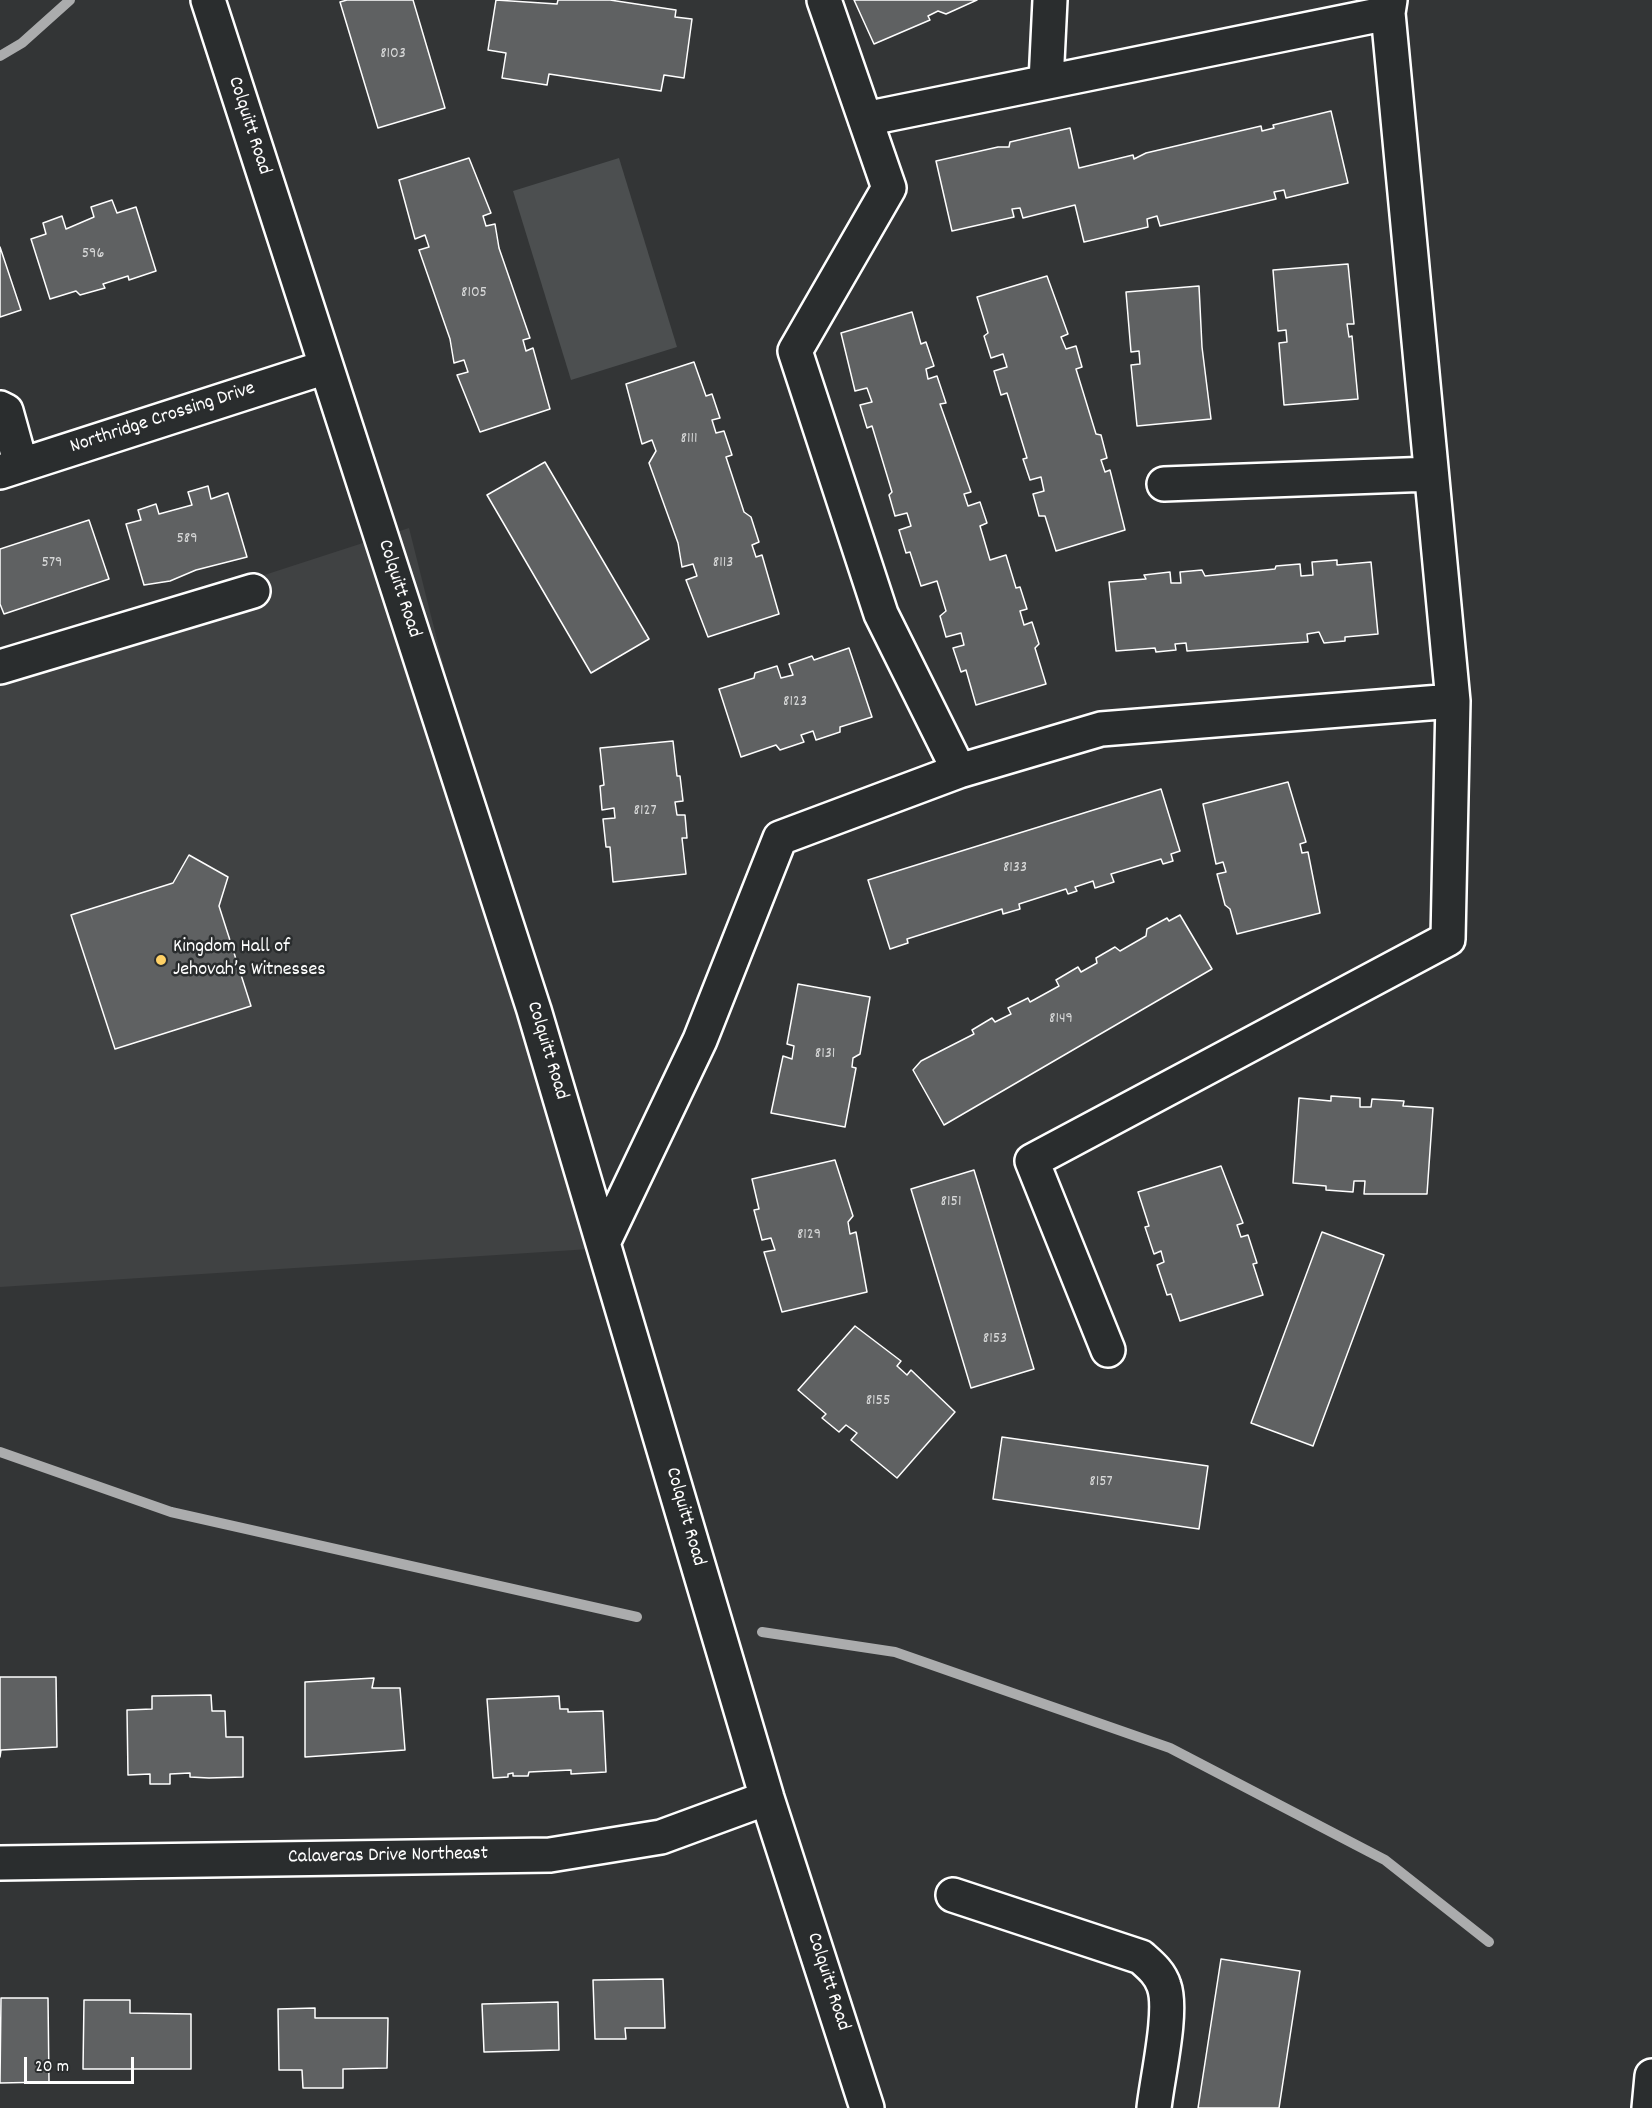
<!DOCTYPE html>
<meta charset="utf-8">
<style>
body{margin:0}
#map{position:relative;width:1652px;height:2108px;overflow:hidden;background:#333536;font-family:Dekko,sans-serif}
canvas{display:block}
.scale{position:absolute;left:24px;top:2057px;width:110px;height:27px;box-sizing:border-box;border:3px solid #fff;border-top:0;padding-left:8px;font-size:18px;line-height:21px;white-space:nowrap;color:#fff;-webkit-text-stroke:4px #2a2d2e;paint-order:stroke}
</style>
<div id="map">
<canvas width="1652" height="2108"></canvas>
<div class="scale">20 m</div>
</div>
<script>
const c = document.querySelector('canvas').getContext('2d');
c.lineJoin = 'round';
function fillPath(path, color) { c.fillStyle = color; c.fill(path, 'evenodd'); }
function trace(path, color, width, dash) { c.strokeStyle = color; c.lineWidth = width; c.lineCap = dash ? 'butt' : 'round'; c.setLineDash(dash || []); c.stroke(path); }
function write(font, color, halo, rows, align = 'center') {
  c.font = font + ' Dekko,sans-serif'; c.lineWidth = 5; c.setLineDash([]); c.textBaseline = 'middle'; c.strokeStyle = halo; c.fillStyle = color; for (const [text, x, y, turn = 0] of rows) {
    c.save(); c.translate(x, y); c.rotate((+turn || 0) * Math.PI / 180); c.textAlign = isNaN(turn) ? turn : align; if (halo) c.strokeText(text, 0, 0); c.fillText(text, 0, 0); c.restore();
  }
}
fillPath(new Path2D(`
 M 409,528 L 590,1249 L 0,1287 L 0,661 Z`), '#404243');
fillPath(new Path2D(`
 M 619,158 L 677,347 L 571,380 L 513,191 Z`), '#4c4f50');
trace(new Path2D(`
 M 0,56 L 22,43 L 70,0
 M 0,1452 L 171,1512 L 637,1617
 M 762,1632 L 895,1652 L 1170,1748 L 1385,1860 L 1489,1942`), '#abacad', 10);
const building = new Path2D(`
 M 347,0 L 413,0 L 445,108 L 378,128 L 340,2 Z
 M 496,0 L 557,4 L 558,0 L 610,0 L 676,10 L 675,17 L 692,19 L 684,78 L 664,75 L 661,91 L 549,74 L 547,85 L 502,78 L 506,53 L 488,50 Z
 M 854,0 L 977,0 L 946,14 L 938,11 L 928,16 L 930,20 L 874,44 Z
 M 1331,111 L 1348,183 L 1286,198 L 1284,190 L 1274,192 L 1276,199 L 1160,226 L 1157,216 L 1147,219 L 1148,227 L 1084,242 L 1075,205 L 1023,218 L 1020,208 L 1012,209 L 1014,217 L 952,231 L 936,161 L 998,147 L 1009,147 L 1010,142 L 1070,128 L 1079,168 L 1133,155 L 1134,159 L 1146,153 L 1261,126 L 1262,131 L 1274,128 L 1273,125 Z
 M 469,158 L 491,213 L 483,216 L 486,226 L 495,224 L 499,248 L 530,338 L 523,340 L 526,351 L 533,348 L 550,409 L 480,432 L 457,375 L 468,372 L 464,360 L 454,363 L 450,339 L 419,250 L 429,247 L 425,235 L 415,239 L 399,180 Z
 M 112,200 L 117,213 L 136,207 L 156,271 L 129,280 L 128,276 L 103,284 L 105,288 L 80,295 L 76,291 L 50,299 L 31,239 L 46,234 L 43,223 L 62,216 L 66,229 L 94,217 L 91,207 Z
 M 0,247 L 21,310 L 0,317 Z
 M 1348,264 L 1354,324 L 1347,324 L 1349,337 L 1352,336 L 1358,399 L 1284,405 L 1279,343 L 1287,342 L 1286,330 L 1278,331 L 1273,270 Z
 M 1047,276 L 1068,334 L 1061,337 L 1066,349 L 1076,346 L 1082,367 L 1076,369 L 1096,434 L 1101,435 L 1107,458 L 1101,460 L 1105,472 L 1110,470 L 1125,530 L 1056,551 L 1045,516 L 1039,516 L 1033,494 L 1044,491 L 1041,477 L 1030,480 L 1023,459 L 1027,458 L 1007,393 L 1001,395 L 994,371 L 1007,367 L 1003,354 L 991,358 L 984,336 L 988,333 L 977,297 Z
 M 1199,286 L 1202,347 L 1211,419 L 1137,426 L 1131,365 L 1140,364 L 1139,351 L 1131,352 L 1126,292 Z
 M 912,312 L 921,344 L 926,342 L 934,366 L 926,369 L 928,379 L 937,376 L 946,403 L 940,404 L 971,492 L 964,494 L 968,506 L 980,502 L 987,523 L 980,526 L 990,560 L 1006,555 L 1016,588 L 1020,587 L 1027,609 L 1020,611 L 1024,625 L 1032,622 L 1039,644 L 1035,648 L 1046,684 L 976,705 L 966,670 L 961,672 L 953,648 L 964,645 L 961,633 L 946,637 L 940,616 L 946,611 L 937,581 L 921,586 L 910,552 L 906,553 L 899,530 L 911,526 L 907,513 L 895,516 L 889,495 L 892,492 L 872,426 L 867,428 L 860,405 L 872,402 L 867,388 L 855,391 L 841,333 Z
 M 694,362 L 706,396 L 712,394 L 720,418 L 712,420 L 716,433 L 724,431 L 732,455 L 726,457 L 744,512 L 751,517 L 759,542 L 752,545 L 756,557 L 762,555 L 779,614 L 708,637 L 686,580 L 697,576 L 693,564 L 682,567 L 678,543 L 649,463 L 656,451 L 652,440 L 642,444 L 626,384 Z
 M 545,462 L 649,639 L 591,673 L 487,495 Z
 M 208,486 L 211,499 L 228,493 L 247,557 L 196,570 L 170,581 L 144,585 L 126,524 L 141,520 L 138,510 L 156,504 L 159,514 L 192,505 L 188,492 Z
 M 89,520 L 109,579 L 4,614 L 0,604 L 0,549 Z
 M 1337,560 L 1337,565 L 1371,562 L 1378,634 L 1345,637 L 1345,641 L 1324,643 L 1319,632 L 1307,634 L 1308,642 L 1187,651 L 1186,643 L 1175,644 L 1176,650 L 1156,652 L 1155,648 L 1116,651 L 1109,582 L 1146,579 L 1144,575 L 1170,572 L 1171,583 L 1181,583 L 1180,572 L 1202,570 L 1205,576 L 1275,569 L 1276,566 L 1300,564 L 1301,576 L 1313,575 L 1312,562 Z
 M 849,648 L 872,717 L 840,727 L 840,732 L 816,740 L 813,731 L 801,735 L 804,742 L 780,750 L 776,745 L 741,757 L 719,689 L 754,678 L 755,673 L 777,666 L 781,678 L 793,675 L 789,664 L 812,656 L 814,660 Z
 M 673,741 L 677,776 L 680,776 L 683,801 L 675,802 L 677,815 L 685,815 L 687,838 L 682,838 L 686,874 L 613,882 L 610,847 L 606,847 L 603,819 L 615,818 L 614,808 L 602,810 L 600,786 L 604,785 L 600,748 Z
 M 1288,782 L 1306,842 L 1300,844 L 1302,853 L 1308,852 L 1320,913 L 1237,934 L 1230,909 L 1225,905 L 1217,874 L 1226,872 L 1223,862 L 1216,864 L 1203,804 Z
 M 1161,789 L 1180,851 L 1171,854 L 1173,861 L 1163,864 L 1161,859 L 1111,874 L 1114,882 L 1095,888 L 1093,881 L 1075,887 L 1077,891 L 1068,894 L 1066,889 L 1019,904 L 1020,909 L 1003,914 L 1002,909 L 907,939 L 908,943 L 890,949 L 868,880 Z
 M 189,855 L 228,877 L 219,906 L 251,1006 L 115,1049 L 71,915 L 173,883 Z
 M 1180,915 L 1212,969 L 944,1125 L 913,1070 L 921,1061 L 974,1034 L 972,1030 L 992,1018 L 995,1022 L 1011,1014 L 1008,1008 L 1028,998 L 1030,1002 L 1059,986 L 1056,980 L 1078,967 L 1081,972 L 1097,963 L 1096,958 L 1115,947 L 1120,951 L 1146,936 L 1147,929 L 1167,918 L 1169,921 Z
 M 798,984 L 870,997 L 860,1054 L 853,1058 L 852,1067 L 856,1068 L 845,1127 L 771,1113 L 783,1056 L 792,1059 L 794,1046 L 787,1044 Z
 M 1331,1096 L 1360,1098 L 1360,1107 L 1371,1107 L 1372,1099 L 1404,1101 L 1403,1106 L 1433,1108 L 1427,1194 L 1364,1194 L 1365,1181 L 1354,1181 L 1353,1192 L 1326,1190 L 1326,1186 L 1293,1183 L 1299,1098 L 1331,1101 Z
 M 835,1160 L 853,1216 L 848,1222 L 850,1234 L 856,1232 L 867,1292 L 782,1312 L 764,1252 L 775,1250 L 771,1238 L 762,1240 L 754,1210 L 759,1209 L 752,1179 Z
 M 1221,1166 L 1243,1223 L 1237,1225 L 1241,1237 L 1248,1235 L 1257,1263 L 1253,1264 L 1263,1295 L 1180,1321 L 1171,1294 L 1167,1295 L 1157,1265 L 1164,1262 L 1161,1251 L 1154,1254 L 1145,1227 L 1149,1226 L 1138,1192 Z
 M 974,1170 L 1034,1369 L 971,1388 L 911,1189 Z
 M 1322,1232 L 1384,1255 L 1313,1446 L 1251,1423 Z
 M 855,1326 L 901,1361 L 897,1366 L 907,1375 L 911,1370 L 955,1412 L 897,1478 L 851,1440 L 857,1433 L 846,1425 L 839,1432 L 822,1418 L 826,1414 L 798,1390 Z
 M 1002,1437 L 1208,1466 L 1199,1529 L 993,1499 Z
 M 0,1677 L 56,1677 L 57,1747 L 1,1750 L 0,1757 Z
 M 374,1678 L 372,1688 L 400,1688 L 405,1750 L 305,1757 L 305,1682 Z
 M 211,1695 L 212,1711 L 225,1711 L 226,1737 L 243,1737 L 243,1777 L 209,1778 L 190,1777 L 190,1773 L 170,1774 L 170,1784 L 150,1784 L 150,1774 L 128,1775 L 127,1710 L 152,1709 L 152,1696 Z
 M 559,1696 L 560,1709 L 568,1709 L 568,1712 L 603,1711 L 606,1772 L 571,1774 L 571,1770 L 529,1772 L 528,1776 L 513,1776 L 513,1773 L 508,1774 L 508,1777 L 493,1778 L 487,1699 Z
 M 1221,1959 L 1300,1971 L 1279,2108 L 1198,2108 Z
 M 663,1979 L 665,2028 L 625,2028 L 626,2039 L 595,2039 L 593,1980 Z
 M 1,1998 L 48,1998 L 49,2082 L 0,2083 Z
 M 84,2000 L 130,2000 L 130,2013 L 191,2014 L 191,2069 L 83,2069 Z
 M 558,2002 L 559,2050 L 484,2052 L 482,2004 Z
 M 315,2008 L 315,2018 L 388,2018 L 387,2068 L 343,2069 L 343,2088 L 303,2088 L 302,2070 L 279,2070 L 278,2009 Z`);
fillPath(building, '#5f6162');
trace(building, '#fff', 1.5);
const minor = new Path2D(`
 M 208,0 L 534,1010 L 767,1798 L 867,2108
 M 824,0 L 889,188 L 795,351 L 881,614 L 959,771
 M 1046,82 L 1050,0
 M 865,119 L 1388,13
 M 0,408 L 6,411 L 21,465
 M 0,472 L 326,367
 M 1164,484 L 1431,474
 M 0,667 L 253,591
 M 603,1243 L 700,1040 L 780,838 L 959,771 L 1101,729 L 1453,701
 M 1108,1350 L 1032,1161 L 1448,939 L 1453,701 L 1388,13 L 1390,0
 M 0,1863 L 550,1855 L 661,1837 L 767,1798
 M 953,1895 L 1141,1957 C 1150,1965 1160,1973 1164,1986 C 1173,2011 1157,2079 1154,2108`);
const highway = new Path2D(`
 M 1649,2108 L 1652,2076`);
trace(minor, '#fff', 38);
trace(highway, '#fff', 38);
trace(minor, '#2a2d2e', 33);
trace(highway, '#2a2d2e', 33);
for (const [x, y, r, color] of [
 [161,960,6,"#ffd166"]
]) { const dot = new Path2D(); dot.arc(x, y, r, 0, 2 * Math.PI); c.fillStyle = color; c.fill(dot); trace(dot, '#2a2d2e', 2); }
write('16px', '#d7d8d8', null, [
 ["8103",393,55],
 ["596",93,255],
 ["8105",474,294],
 ["8111",689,440],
 ["589",187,540],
 ["579",52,564],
 ["8113",723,564],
 ["8123",795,703],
 ["8127",645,812],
 ["8133",1015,869],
 ["8149",1061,1020],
 ["8131",825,1055],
 ["8151",951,1203],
 ["8129",809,1236],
 ["8153",995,1340],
 ["8155",878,1402],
 ["8157",1101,1483]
]);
write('20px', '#fff', '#2a2d2e', [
 ["Colquitt Road",248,126,72],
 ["Northridge Crossing Drive",163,419,-18],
 ["Colquitt Road",398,589,72],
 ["Colquitt Road",546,1051,73],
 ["Colquitt Road",684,1517,74],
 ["Calaveras Drive Northeast",388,1857,-1],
 ["Colquitt Road",827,1982,72]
]);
write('20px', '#fff', '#2a2d2e', [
 ["Kingdom Hall of",173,948],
 ["Jehovah’s Witnesses",173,971]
], 'left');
</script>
